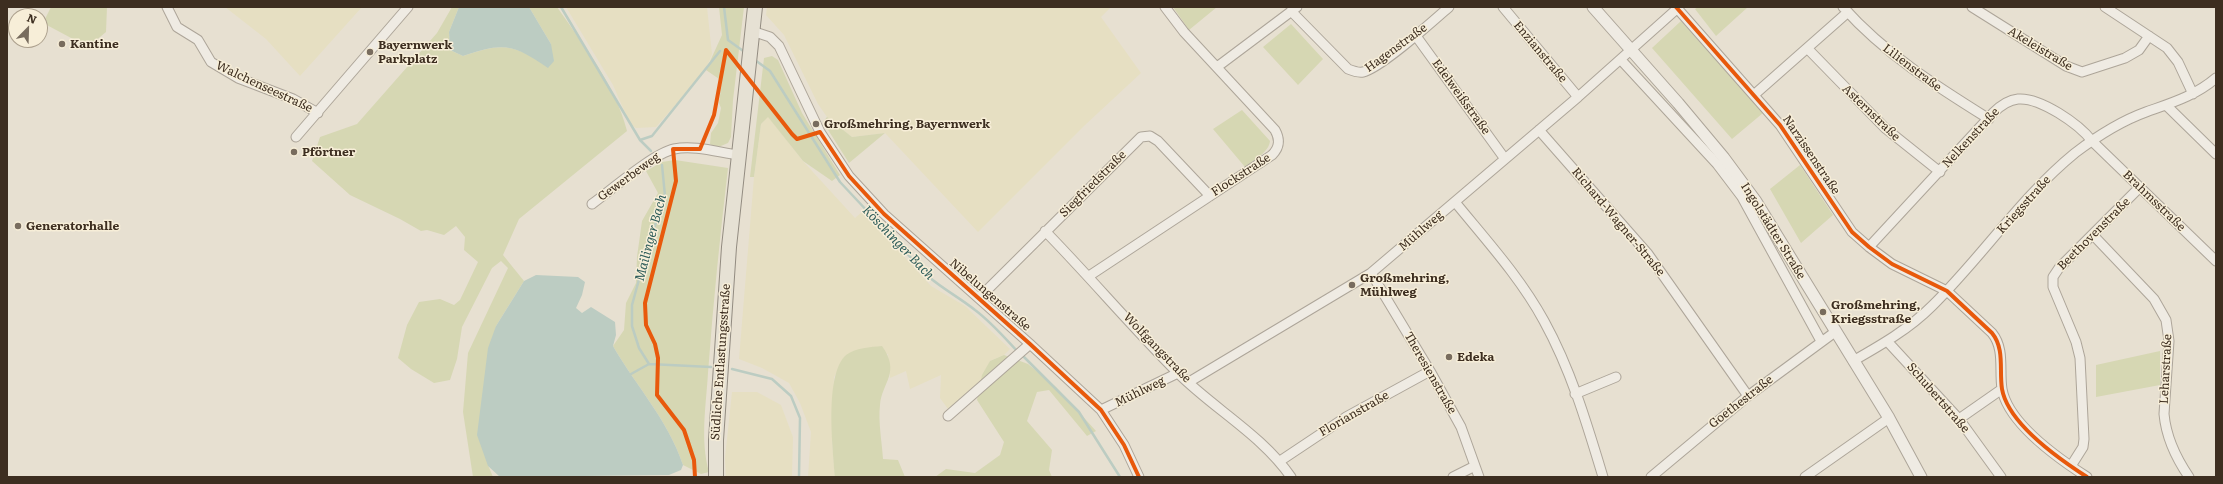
<!DOCTYPE html>
<meta charset="utf-8">
<style>
body{margin:0}
#map{position:relative;width:2223px;height:484px;overflow:hidden;background:#e7e0d1;font-family:Literata,serif}
canvas{display:block}
.frame{position:absolute;inset:0;border:8px solid #3d2e20;pointer-events:none}
.north{position:absolute;left:8px;top:8px;width:40px;height:40px;box-sizing:border-box;background:#f7eed8;border:1px solid #ada18e;border-radius:50%;rotate:23deg;font-size:11px;font-weight:700;line-height:16px;text-align:center;color:#3d2e20}
.north::after{content:'';display:block;margin:auto;width:14px;height:18px;background:#786c5e;clip-path:polygon(50% 0,100% 100%,50% 72%,0 100%)}
</style>
<div id="map">
<canvas width="2223" height="484"></canvas>
<div class="frame"></div>
<div class="north">N</div>
</div>
<script>
const c = document.querySelector('canvas').getContext('2d');
c.lineJoin = 'round';
function fillPath(path, color) { c.fillStyle = color; c.fill(path, 'evenodd'); }
function trace(path, color, width, dash) { c.strokeStyle = color; c.lineWidth = width; c.lineCap = dash ? 'butt' : 'round'; c.setLineDash(dash || []); c.stroke(path); }
function write(font, color, halo, rows, align = 'center') {
  c.font = font + ' Literata,serif'; c.lineWidth = 3; c.setLineDash([]); c.textBaseline = 'middle'; c.strokeStyle = halo; c.fillStyle = color; for (const [text, x, y, turn = 0] of rows) {
    c.save(); c.translate(x, y); c.rotate((+turn || 0) * Math.PI / 180); c.textAlign = isNaN(turn) ? turn : align; if (halo) c.strokeText(text, 0, 0); c.fillText(text, 0, 0); c.restore();
  }
}
fillPath(new Path2D(`
 M 225,7 L 362,7 L 300,76 L 266,39 Z
 M 566,7 L 707,7 L 712,54 L 706,70 L 656,127 L 636,128 L 630,124 L 613,85 Z
 M 767,7 L 1111,7 L 1101,17 L 1141,73 L 1085,125 L 978,232 L 885,133 L 852,137 L 827,117 L 818,104 L 784,35 L 766,15 Z
 M 768,116 L 802,160 L 855,218 L 863,211 L 931,286 L 965,306 L 1010,349 L 1004,355 L 990,361 L 981,380 L 948,409 L 940,398 L 941,375 L 910,389 L 906,371 L 890,378 L 888,354 L 846,355 L 834,377 L 832,442 L 835,477 L 808,477 L 811,432 L 800,403 L 789,383 L 762,368 L 739,359 L 754,177 L 761,124 Z
 M 732,392 L 757,392 L 781,405 L 793,437 L 792,477 L 726,477 L 725,458 Z`), '#e6dfc2');
fillPath(new Path2D(`
 M 51,7 L 107,7 L 106,32 L 88,47 L 43,23 Z
 M 452,7 L 459,7 L 449,32 L 450,50 L 463,56 C 504,42 513,44 549,67 L 551,44 L 529,7 L 557,7 C 584,46 615,84 627,131 L 519,219 L 503,255 L 524,281 L 496,326 L 488,465 L 493,477 L 473,477 L 463,412 L 468,353 L 508,268 L 501,261 L 492,268 L 462,327 L 457,359 L 450,380 L 434,383 L 411,369 L 398,358 L 407,325 L 419,302 L 440,299 L 454,305 L 460,300 L 478,262 L 464,250 L 465,237 L 456,226 L 444,235 L 427,230 L 421,231 L 400,219 L 350,195 L 312,161 L 320,137 L 357,124 L 437,33 Z
 M 719,7 L 744,7 L 733,100 L 731,137 L 728,143 L 716,148 L 710,144 L 711,133 L 718,123 L 721,108 L 719,103 L 722,81 L 706,70 L 722,35 Z
 M 1173,7 L 1217,7 L 1189,30 Z
 M 1698,7 L 1748,7 L 1716,36 L 1695,9 Z
 M 1681,21 L 1763,113 L 1732,139 L 1652,48 Z
 M 1291,24 L 1323,59 L 1298,85 L 1263,47 Z
 M 772,56 L 778,60 L 802,113 L 840,175 L 832,181 L 803,161 L 768,117 L 761,124 L 754,177 L 750,177 L 764,58 Z
 M 1242,110 L 1270,141 C 1269,152 1254,160 1245,167 L 1213,129 Z
 M 827,117 L 852,137 L 885,133 L 849,163 L 823,122 Z
 M 675,160 L 728,168 C 720,236 713,304 708,373 C 706,406 700,440 709,472 L 701,474 L 683,465 C 668,420 636,386 613,346 L 624,330 L 626,303 L 636,283 L 637,257 L 642,221 L 658,193 L 646,171 L 662,162 Z
 M 1800,165 L 1833,215 L 1801,243 L 1770,189 Z
 M 882,346 C 901,373 882,382 880,405 C 878,422 882,442 883,459 L 898,460 L 905,477 L 835,477 C 833,449 824,375 846,355 C 855,348 871,347 882,346 Z
 M 2160,351 L 2160,385 L 2096,397 L 2096,365 Z
 M 1004,355 L 1028,364 L 1056,387 L 1096,431 L 1087,436 L 1049,390 L 1037,392 L 1027,421 L 1052,450 L 1049,470 L 1052,477 L 935,477 L 946,469 L 975,473 L 1000,455 L 1004,442 L 977,400 L 982,375 L 990,361 Z`), '#d6d7b3');
fillPath(new Path2D(`
 M 459,7 L 529,7 L 551,44 L 554,61 L 548,68 C 513,44 504,42 463,56 L 450,50 L 449,32 Z
 M 536,275 L 578,277 L 585,282 L 582,295 L 576,308 L 582,313 L 591,307 L 615,322 L 616,335 L 613,346 C 636,386 668,420 683,465 L 681,470 L 669,475 L 500,477 L 488,466 L 477,435 L 488,348 L 496,326 L 524,281 Z`), '#bcccc2');
trace(new Path2D(`
 M 561,7 L 640,140 L 651,151
 M 724,7 L 728,40 L 746,53
 M 755,60 L 770,71 L 840,182 L 929,277 C 943,289 960,298 975,310 C 991,322 1004,337 1018,352
 M 640,140 L 652,136 L 720,51
 M 662,165 L 665,196 L 649,243 L 632,305 L 632,326 L 639,348 L 649,364 L 711,367
 M 1022,355 L 1079,412 L 1120,477
 M 732,369 L 772,379 L 791,396 L 800,418 L 799,477
 M 631,374 L 649,364`), '#bcccc2', 2.5);
const minor = new Path2D(`
 M 167,7 L 177,27 L 198,40 L 211,62 L 238,78 L 293,99 L 318,113
 M 1503,7 L 1578,97
 M 1676,7 L 1780,125 L 1852,232 L 1869,247 L 1892,264 L 1947,291 L 1992,333 C 2005,349 1999,370 2002,389 C 2008,423 2059,459 2087,477
 M 1843,7 C 1885,54 1936,86 1989,119
 M 1972,7 L 2066,66 L 2082,72 L 2125,58 L 2139,50 L 2149,36
 M 2105,7 L 2167,48 L 2178,62 L 2193,94
 M 1291,11 L 1348,69 C 1353,71 1358,73 1363,72 C 1381,68 1433,21 1449,7
 M 752,31 L 770,37 L 779,46 L 820,132 L 849,176 L 884,214 L 1030,344 L 1101,410 L 1124,445 L 1139,477
 M 1416,36 L 1505,159
 M 1807,48 L 1885,128 L 1940,172
 M 1621,60 L 1717,164 L 1742,197 L 1821,341
 M 1217,67 L 1297,7
 M 1755,94 L 1848,12
 M 2167,106 L 2216,154
 M 1539,130 L 1648,254 L 1748,396
 M 296,137 L 408,7
 M 1455,202 C 1486,240 1520,277 1544,321 C 1571,370 1587,424 1603,477
 M 592,204 C 610,191 654,153 674,149 C 694,145 717,152 738,155
 M 1045,231 C 1090,277 1132,327 1178,373 C 1214,409 1262,435 1291,477
 M 2093,235 L 2154,299 L 2166,320 L 2169,341 L 2164,414 C 2166,436 2176,458 2189,477
 M 1869,247 L 1993,113 C 2000,106 2008,100 2018,99 C 2040,97 2079,124 2092,141 L 2216,261
 M 1371,273 L 1430,371 L 1461,427 L 1479,477
 M 1089,276 L 1272,155 C 1280,147 1280,139 1275,130 L 1184,32 L 1165,7
 M 979,298 L 1141,137 L 1150,136 L 1158,141 L 1210,196
 M 1887,341 L 1959,419 L 2001,477
 M 1853,361 C 1881,345 1909,329 1932,306 C 1982,257 2021,197 2075,153 C 2096,137 2121,121 2146,112 C 2171,103 2195,96 2216,78
 M 1189,382 L 1371,273 L 1578,97 L 1679,7
 M 1575,394 L 1616,377
 M 1101,410 L 1178,373
 M 948,416 L 1030,344
 M 1959,419 L 2002,389
 M 1280,461 L 1346,417 L 1430,371
 M 2071,466 L 2083,447 L 2084,439 L 2080,358 L 2076,342 L 2053,287 L 2053,277 L 2059,268 L 2140,187
 M 1453,477 L 1475,466
 M 1651,477 L 1748,396 L 1835,332
 M 1805,477 L 1889,418`);
const tertiary = new Path2D(`
 M 1593,7 L 1678,103 L 1724,158 L 1755,200 L 1889,418 L 1921,477`);
const primary = new Path2D(`
 M 716,477 L 716,440 L 729,247 L 755,7`);
trace(minor, '#ada599', 11);
trace(tertiary, '#ada599', 13);
trace(primary, '#928b80', 16);
trace(minor, '#efebe3', 9);
trace(tertiary, '#efebe3', 11);
trace(primary, '#e6e1d4', 14);
trace(new Path2D(`
 M 1676,7 L 1780,125 L 1852,232 L 1869,247 L 1892,264 L 1947,291 L 1992,333 C 2005,349 1999,370 2002,389 C 2008,423 2059,459 2087,477
 M 726,50 L 792,134 L 797,139 L 820,132 L 849,176 L 884,214 L 1030,344 L 1101,410 L 1124,445 L 1139,477
 M 695,477 L 694,460 L 684,430 L 657,395 L 658,358 L 655,344 L 646,325 L 645,303 L 676,181 L 673,149 L 700,149 L 714,115 L 726,50`), '#e8590c', 4);
for (const [x, y, r, color] of [
 [62,44,4,"#786c5e"],
 [370,52,4,"#786c5e"],
 [816,124,4,"#786c5e"],
 [294,152,4,"#786c5e"],
 [18,226,4,"#786c5e"],
 [1352,285,4,"#786c5e"],
 [1823,312,4,"#786c5e"],
 [1449,357,4,"#786c5e"]
]) { const dot = new Path2D(); dot.arc(x, y, r, 0, 2 * Math.PI); c.fillStyle = color; c.fill(dot); trace(dot, '#f7eed8', 1.5); }
write('bold 12px', '#3d2e20', '#f7eed8', [
 ["Kantine",70,44],
 ["Bayernwerk",378,45],
 ["Parkplatz",378,59],
 ["Großmehring, Bayernwerk",824,124],
 ["Pförtner",302,152],
 ["Generatorhalle",26,226],
 ["Großmehring,",1360,278],
 ["Mühlweg",1360,292],
 ["Großmehring,",1831,305],
 ["Kriegsstraße",1831,319],
 ["Edeka",1457,357]
], 'left');
write('12px', '#3d2e20', '#f7eed8', [
 ["Hagenstraße",1396,48,-36],
 ["Akeleistraße",2040,49,31],
 ["Enzianstraße",1540,52,50],
 ["Lilienstraße",1912,68,37],
 ["Walchenseestraße",264,87,25],
 ["Edelweißstraße",1461,97,54],
 ["Asternstraße",1871,113,44],
 ["Nelkenstraße",1971,138,-47],
 ["Narzissenstraße",1811,155,56],
 ["Flockstraße",1241,175,-33],
 ["Gewerbeweg",629,177,-36],
 ["Siegfriedstraße",1093,184,-45],
 ["Brahmsstraße",2154,201,44],
 ["Kriegsstraße",2024,205,-48],
 ["Richard-Wagner-Straße",1618,222,50],
 ["Mühlweg",1421,231,-41],
 ["Ingolstädter Straße",1773,231,58],
 ["Beethovenstraße",2094,234,-45],
 ["Nibelungenstraße",990,295,41],
 ["Wolfgangstraße",1157,348,46],
 ["Südliche Entlastungsstraße",721,362,-86],
 ["Leharstraße",2166,369,-87],
 ["Theresienstraße",1430,373,60],
 ["Mühlweg",1140,392,-26],
 ["Schubertstraße",1938,398,49],
 ["Goethestraße",1741,402,-38],
 ["Florianstraße",1354,414,-30]
]);
write('italic 13px', '#2f5d5a', '#f7eed8', [
 ["Mailinger Bach",651,238,-75],
 ["Köschinger Bach",898,243,46]
]);
</script>
